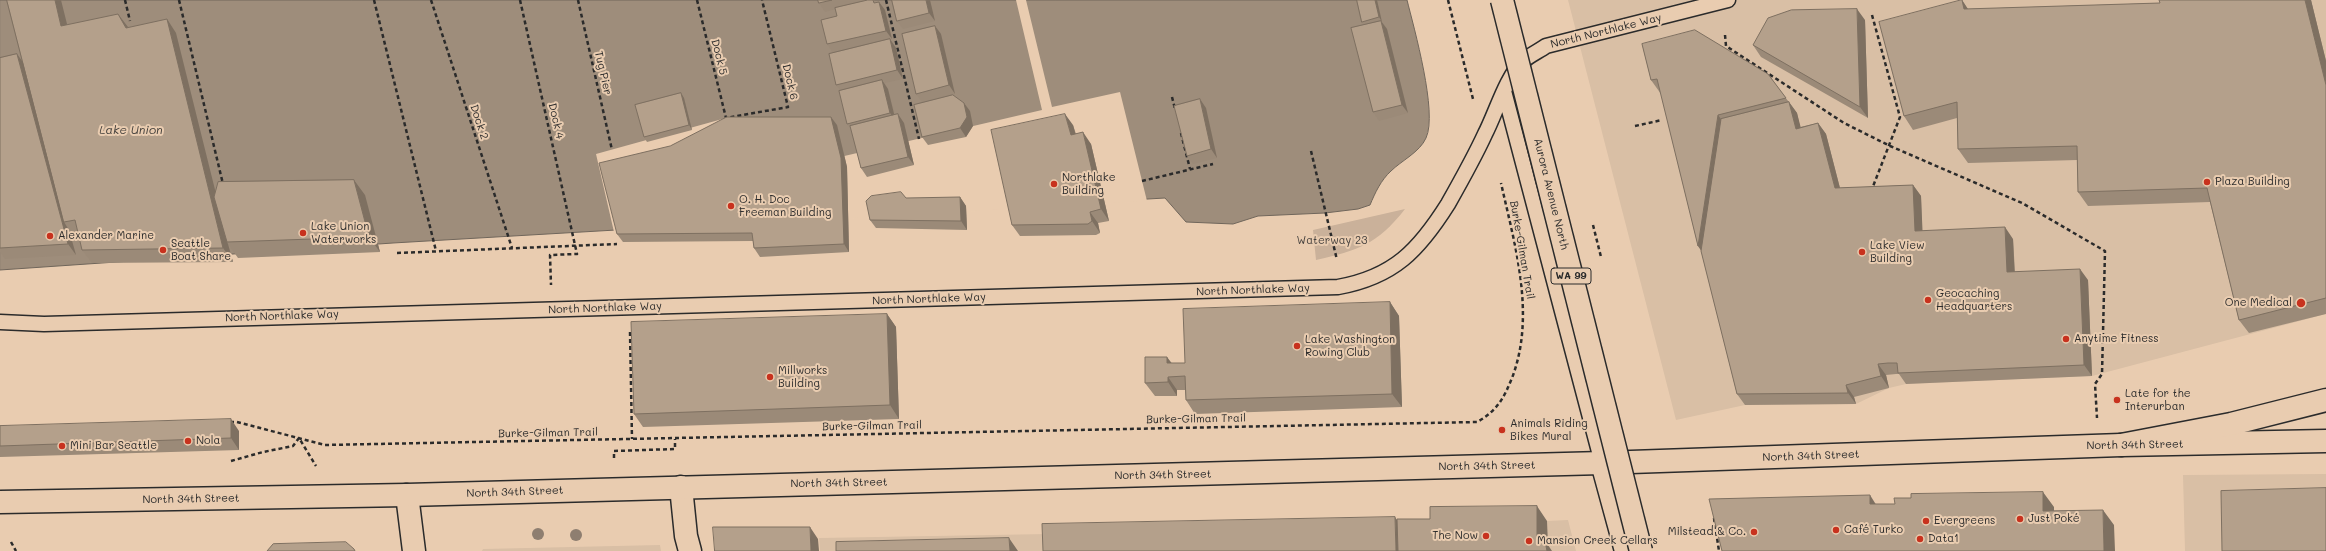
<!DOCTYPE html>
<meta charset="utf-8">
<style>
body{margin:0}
canvas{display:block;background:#e9ccb0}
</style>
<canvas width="2326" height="551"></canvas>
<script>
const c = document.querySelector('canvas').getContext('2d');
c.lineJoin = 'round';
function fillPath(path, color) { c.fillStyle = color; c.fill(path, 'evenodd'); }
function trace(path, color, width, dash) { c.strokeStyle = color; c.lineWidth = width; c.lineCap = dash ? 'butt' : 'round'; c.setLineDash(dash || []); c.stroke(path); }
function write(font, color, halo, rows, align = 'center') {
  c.font = font + ' Mali,sans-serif'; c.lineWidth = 4; c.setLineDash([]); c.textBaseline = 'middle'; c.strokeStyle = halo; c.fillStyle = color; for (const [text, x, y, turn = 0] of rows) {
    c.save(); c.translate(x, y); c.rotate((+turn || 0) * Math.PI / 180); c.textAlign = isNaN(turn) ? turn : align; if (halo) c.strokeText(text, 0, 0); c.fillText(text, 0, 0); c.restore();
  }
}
fillPath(new Path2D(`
 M 1568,0 L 2326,0 L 2326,314 L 2092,376 L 1906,384 L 1889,388 L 1856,404 L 1745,405 L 1676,420 Z
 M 2326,474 L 2326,551 L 2185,551 L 2183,475 Z
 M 1568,520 L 1576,551 L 1407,551 L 1547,521 Z
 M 1048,534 L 1048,551 L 820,551 L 819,538 Z
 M 660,545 L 661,551 L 482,551 L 483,549 Z`), '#d9bfa5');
fillPath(new Path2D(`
 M 1405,209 C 1377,245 1358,250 1316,260 L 1313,230 Z`), '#cab19a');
const water = new Path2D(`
 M 0,0 L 1407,0 C 1414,28 1438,113 1426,138 C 1420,152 1401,161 1391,171 C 1381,180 1375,193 1370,205 L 1358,209 L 1325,213 L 1258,216 L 1233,224 L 1186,222 L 1165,198 L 393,243 L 0,270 Z`);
fillPath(water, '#9e8d7b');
trace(water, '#70665b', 1);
fillPath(new Path2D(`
 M 1016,0 L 1026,0 L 1052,107 L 1120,92 L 1147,201 L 614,232 L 596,154 L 726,118 L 831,122 L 840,157 L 1042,110 Z`), '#e9ccb0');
const service = new Path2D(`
 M 1504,91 L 1602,463
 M 0,322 L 44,324 L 1338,287 C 1394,277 1419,250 1448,204 C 1461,181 1474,158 1485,134 C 1496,113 1506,77 1523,61 C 1530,55 1539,51 1546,46 L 1728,0`);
const minor = new Path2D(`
 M 1602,463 L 1626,551
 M 681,487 L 686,536 L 690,551
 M 407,495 L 414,551`);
const tertiary = new Path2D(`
 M 0,502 L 407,495 L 1602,463 L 2121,445 L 2326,441`);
const secondary = new Path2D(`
 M 2121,445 L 2231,424 L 2326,400`);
trace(service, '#2b2b2b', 17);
trace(minor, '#2b2b2b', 25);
trace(tertiary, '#2b2b2b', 25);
trace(secondary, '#2b2b2b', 25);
trace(new Path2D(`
 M 125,0 L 130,21
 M 179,0 L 223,184
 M 374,0 L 436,251
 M 431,0 L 512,248
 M 520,0 L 577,254 L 550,255 L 551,285
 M 578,0 L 612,150
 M 697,0 L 726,118 L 788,107 L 762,0
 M 886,0 L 919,139
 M 1448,0 L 1473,99
 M 1872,15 L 1900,117 L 1872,189
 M 1725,35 L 1726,46 L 1844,123 L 1890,146 L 2022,203 L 2105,251 L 2102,374 L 2095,384 L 2097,418
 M 1172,97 L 1175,109
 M 1635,126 L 1662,120
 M 1181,133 L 1190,169
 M 1311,151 L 1337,260
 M 1142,181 L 1213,164
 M 1593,225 L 1601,257
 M 397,253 L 617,244
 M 630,332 L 632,439
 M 230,422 L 237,422 L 325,445 L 1477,422 C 1497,411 1504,398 1512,378 C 1536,315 1515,246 1501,183
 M 614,458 L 614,451 L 675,449 L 675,439
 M 231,461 L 263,452 L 293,446 L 299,438 L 316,466
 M 1714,518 L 1719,551
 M 11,542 L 16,551`), '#2b2b2b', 2.5, [4, 3]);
trace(service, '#e9ccb0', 14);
trace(minor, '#e9ccb0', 22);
trace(tertiary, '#e9ccb0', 22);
trace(secondary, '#e9ccb0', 22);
const trunkBridge = new Path2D(`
 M 1502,0 L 1641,551`);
trace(trunkBridge, '#2b2b2b', 25, []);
trace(trunkBridge, '#e9ccb0', 22);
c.fillStyle = '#8e7e70';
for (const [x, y] of [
 [538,534],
 [576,535]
]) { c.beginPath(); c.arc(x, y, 6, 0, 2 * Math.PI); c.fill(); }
fillPath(new Path2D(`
 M 818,0 L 874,0 L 875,3 L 879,2 L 885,10 L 892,39 L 890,40 L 896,48 L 903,79 L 885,83 L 888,89 L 895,115 L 904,123 L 914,165 L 867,177 L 861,168 L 851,129 L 847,124 L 840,90 L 836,85 L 833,53 L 827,44 L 837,16 L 836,9 L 825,12 L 819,3 Z
 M 892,0 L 930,0 L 935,21 L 903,29 L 897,21 Z
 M 1377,0 L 1382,22 L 1387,29 L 1408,113 L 1379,121 L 1373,112 L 1364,25 L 1362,22 Z
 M 1962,0 L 1968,9 L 2160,3 L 2159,0 L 2311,0 L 2326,61 L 2326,314 L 2249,333 L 2239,320 L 2210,202 L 2088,206 L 2078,192 L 2077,160 L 1968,163 L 1958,149 L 1957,118 L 1913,130 L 1904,116 Z
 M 167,19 L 176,33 L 215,191 L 365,195 L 380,252 L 238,258 L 228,244 L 233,262 L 92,263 L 82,250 L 79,234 L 73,235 L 69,230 L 76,255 L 5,259 L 0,252 L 0,58 L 17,54 L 23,63 L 67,25 L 128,28 Z
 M 1865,20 L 1868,118 L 1761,57 L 1753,45 Z
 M 935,26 L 941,34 L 955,94 L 922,102 L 916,94 Z
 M 1642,44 L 1768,74 L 1797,113 L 1800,127 L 1818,123 L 1826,134 L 1840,188 L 1913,185 L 1921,196 L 1922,231 L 2013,239 L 2015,272 L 2088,280 L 2092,376 L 1906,384 L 1899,374 L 1896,374 L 1886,375 L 1889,388 L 1854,397 L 1856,404 L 1745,405 L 1737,394 L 1701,250 L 1698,246 L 1661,94 L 1651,80 Z
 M 681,93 L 684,98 L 692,130 L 647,142 L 644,137 Z
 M 1200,99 L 1206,108 L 1217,158 L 1193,164 L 1187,156 Z
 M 970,111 L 973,126 L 966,137 L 928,145 L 922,137 Z
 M 837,125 L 847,167 L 849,252 L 760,257 L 754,248 L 753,241 L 623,242 L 617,234 Z
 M 1073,125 L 1076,134 L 1091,144 L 1109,221 L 1098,223 L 1100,233 L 1096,235 L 1020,236 L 1012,225 Z
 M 960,197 L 966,206 L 967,230 L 876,228 L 870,220 Z
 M 1390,302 L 1399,316 L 1402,407 L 1195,414 L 1186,400 L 1185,390 L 1177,390 L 1177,396 L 1155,396 L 1145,383 L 1172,363 L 1185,363 Z
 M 887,314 L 896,327 L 899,419 L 643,427 L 634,414 Z
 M 0,426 L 239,431 L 239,450 L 0,457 Z`), '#9b8a78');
fillPath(new Path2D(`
 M 55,0 L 61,0 L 71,40 L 61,26 Z
 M 926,0 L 930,0 L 935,21 L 929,13 Z
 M 1375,0 L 1377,0 L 1382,22 L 1379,17 Z
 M 1962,0 L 1971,14 L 1964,9 Z
 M 2305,0 L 2311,0 L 2326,61 L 2326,85 Z
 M 879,2 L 885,10 L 892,39 L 886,31 Z
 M 1857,9 L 1865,20 L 1868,118 L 1860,107 Z
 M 118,14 L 128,27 L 135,42 L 126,28 Z
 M 167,19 L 176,33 L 228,242 L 227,242 L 228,244 L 233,262 L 223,248 Z
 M 1381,21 L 1387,29 L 1408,113 L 1402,105 Z
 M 935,26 L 941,34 L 955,94 L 949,85 Z
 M 890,39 L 896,48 L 903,79 L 897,70 Z
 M 17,54 L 25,65 L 64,222 L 69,230 L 76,255 L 68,244 Z
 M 882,80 L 888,89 L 896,122 L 890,113 Z
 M 681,93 L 684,98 L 692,130 L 689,125 Z
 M 1200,99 L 1206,108 L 1217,158 L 1211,149 Z
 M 1789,102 L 1797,113 L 1804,140 L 1796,129 Z
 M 964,103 L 970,111 L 973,126 L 966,137 L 960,128 Z
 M 898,114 L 904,123 L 914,165 L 908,157 Z
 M 1065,114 L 1073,125 L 1079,147 L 1071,135 Z
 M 1718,115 L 1729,130 L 1709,262 L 1698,246 Z
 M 831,117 L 837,125 L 847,167 L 849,252 L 844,244 Z
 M 1818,123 L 1826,134 L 1843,200 L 1835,188 Z
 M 1083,132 L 1091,144 L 1109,221 L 1101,209 Z
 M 354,180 L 365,195 L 380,252 L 369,237 Z
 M 1913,185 L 1921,196 L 1923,242 L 1915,231 Z
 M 960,197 L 966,206 L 967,230 L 961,221 Z
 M 1090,212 L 1098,223 L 1100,233 L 1092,221 Z
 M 2005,227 L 2013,239 L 2015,284 L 2007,272 Z
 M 2080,269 L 2088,280 L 2092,376 L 2084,365 Z
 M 1390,302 L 1399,316 L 1402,407 L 1392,394 Z
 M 887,314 L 896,327 L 899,419 L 890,405 Z
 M 1167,357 L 1177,370 L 1177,377 L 1167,363 Z
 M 1878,364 L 1886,375 L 1889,388 L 1881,376 Z
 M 1168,377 L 1177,390 L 1177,396 L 1168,382 Z
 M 1846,385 L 1854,397 L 1856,404 L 1848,393 Z
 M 231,419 L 239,431 L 239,450 L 231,438 Z
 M 2043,492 L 2054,507 L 2054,527 L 2043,511 Z
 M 1870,495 L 1880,511 L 1870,504 Z
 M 1537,506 L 1547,521 L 1548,545 L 1552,551 L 1543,551 L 1537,542 Z
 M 2103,510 L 2114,525 L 2115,551 L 2104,551 Z
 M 1395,517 L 1406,533 L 1406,551 L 1396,551 Z
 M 810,527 L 818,539 L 819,551 L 811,551 Z
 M 1009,538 L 1018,551 L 1010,551 Z`), '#7e7061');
const building = new Path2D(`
 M 7,0 L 55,0 L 61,26 L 118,14 L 126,28 L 167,19 L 223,248 L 82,250 L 75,220 L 64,222 Z
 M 818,0 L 832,0 L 819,3 Z
 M 868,0 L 873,0 L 874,3 L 879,2 L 886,31 L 827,44 L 821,20 L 837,16 L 835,8 Z
 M 892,0 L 926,0 L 929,13 L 897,21 Z
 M 1357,0 L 1375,0 L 1379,17 L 1362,22 Z
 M 1962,0 L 1964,9 L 2160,3 L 2159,0 L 2305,0 L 2326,85 L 2326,298 L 2239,320 L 2207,188 L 2078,192 L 2077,146 L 1958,149 L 1957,102 L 1904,116 L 1879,22 Z
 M 1857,9 L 1860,107 L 1753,45 L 1768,18 L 1791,10 Z
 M 1381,21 L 1402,105 L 1373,112 L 1351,28 Z
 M 935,26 L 949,85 L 916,94 L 902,34 Z
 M 1695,30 L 1768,74 L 1786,98 L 1718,115 L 1698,246 L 1657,79 L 1651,80 L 1642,44 Z
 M 890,39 L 897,70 L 836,85 L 829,54 Z
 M 17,54 L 68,244 L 0,248 L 0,58 Z
 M 882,80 L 890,113 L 847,124 L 839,91 Z
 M 681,93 L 689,125 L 644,137 L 635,105 Z
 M 953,95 L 964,103 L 967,117 L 960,128 L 922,137 L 914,105 Z
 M 1200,99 L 1211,149 L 1187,156 L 1174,106 Z
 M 1789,102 L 1796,129 L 1818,123 L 1835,188 L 1913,185 L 1915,231 L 2005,227 L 2007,272 L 2080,269 L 2084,365 L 1898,373 L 1897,363 L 1888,363 L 1878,364 L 1881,376 L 1846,385 L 1848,393 L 1737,394 L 1701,251 L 1721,119 Z
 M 898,114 L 908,157 L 861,168 L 850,126 Z
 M 1065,114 L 1071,135 L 1083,132 L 1101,209 L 1090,212 L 1092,221 L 1088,224 L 1012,225 L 991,130 Z
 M 727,117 L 831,117 L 841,158 L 844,244 L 754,248 L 752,233 L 617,234 L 599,163 L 670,146 Z
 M 354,180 L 369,237 L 227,242 L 214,197 L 218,182 Z
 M 901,192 L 906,198 L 960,197 L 961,221 L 870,220 L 866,201 L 871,196 Z
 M 1390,302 L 1392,394 L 1186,400 L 1185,376 L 1168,377 L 1168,382 L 1145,383 L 1145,357 L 1167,357 L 1167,363 L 1185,363 L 1183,309 Z
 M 887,314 L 890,405 L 634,414 L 631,322 Z
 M 231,419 L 231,438 L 0,446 L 0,426 Z
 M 2326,488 L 2326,551 L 2222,551 L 2221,491 Z
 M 2043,492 L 2043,511 L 2103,510 L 2104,551 L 1722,551 L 1709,499 L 1870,495 L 1870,504 L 1895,504 L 1894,498 L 1911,498 L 1911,494 Z
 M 1537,506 L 1537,542 L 1545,541 L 1547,551 L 1398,551 L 1397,519 L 1430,519 L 1430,507 Z
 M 1395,517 L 1396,551 L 1043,551 L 1042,524 Z
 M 713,527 L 810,527 L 811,551 L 715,551 Z
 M 1009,538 L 1010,551 L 836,551 L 836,542 Z
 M 346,542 L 354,549 L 355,551 L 267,551 L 273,544 Z`);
fillPath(building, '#b4a08b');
trace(building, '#7e7061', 1);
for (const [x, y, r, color] of [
 [2207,182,4,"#c8321e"],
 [1054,184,4,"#c8321e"],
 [731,206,4,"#c8321e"],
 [303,233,4,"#c8321e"],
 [50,236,4,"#c8321e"],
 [163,250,4,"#c8321e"],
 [1862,252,4,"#c8321e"],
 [1928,300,4,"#c8321e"],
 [2301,303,5,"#c8321e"],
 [2066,339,4,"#c8321e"],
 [1297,346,4,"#c8321e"],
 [770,377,4,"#c8321e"],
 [2117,400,4,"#c8321e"],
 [1502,430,4,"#c8321e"],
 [188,441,4,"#c8321e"],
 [62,446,4,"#c8321e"],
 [2020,519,4,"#c8321e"],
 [1926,521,4,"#c8321e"],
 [1836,530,4,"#c8321e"],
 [1754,532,4,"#c8321e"],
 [1486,536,4,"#c8321e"],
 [1920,539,4,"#c8321e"],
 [1529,541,4,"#c8321e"]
]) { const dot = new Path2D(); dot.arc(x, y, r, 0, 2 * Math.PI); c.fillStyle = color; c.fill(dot); trace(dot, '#e9ccb0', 1.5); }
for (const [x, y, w] of [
 [1571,276,40]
]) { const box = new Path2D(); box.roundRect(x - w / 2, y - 8, w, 16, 3); c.fillStyle = '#e9ccb0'; c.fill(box); trace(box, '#2b2b2b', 1); }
write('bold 10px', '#2b2b2b', null, [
 ["WA 99",1571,276]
]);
write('11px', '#2b2b2b', '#e9ccb0', [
 ["North Northlake Way",1606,31,-14],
 ["Dock 5",719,57,76],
 ["Tug Pier",603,73,77],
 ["Dock 6",790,82,77],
 ["Dock 4",556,121,77],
 ["Dock 2",479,122,72],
 ["Aurora Avenue North",1551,194,76],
 ["Burke-Gilman Trail",1522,250,80],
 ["North Northlake Way",1253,290,-2],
 ["North Northlake Way",929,299,-2],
 ["North Northlake Way",605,308,-2],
 ["North Northlake Way",282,316,-2],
 ["Burke-Gilman Trail",1196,419,-1],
 ["Burke-Gilman Trail",872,426,-1],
 ["Burke-Gilman Trail",548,433,-1],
 ["North 34th Street",2135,445,-1],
 ["North 34th Street",1811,456,-2],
 ["North 34th Street",1487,466,-1],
 ["North 34th Street",1163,475,-1],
 ["North 34th Street",839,483,-1],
 ["North 34th Street",515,492,-2],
 ["North 34th Street",191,499,-1]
]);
write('11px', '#2b2b2b', '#e9ccb0', [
 ["Northlake",1062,178],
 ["Building",1062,191],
 ["Plaza Building",2215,182],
 ["O. H. Doc",739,200],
 ["Freeman Building",739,213],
 ["Lake Union",311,227],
 ["Waterworks",311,240],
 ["Alexander Marine",58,236],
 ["Seattle",171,244],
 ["Boat Share",171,257],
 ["Lake View",1870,246],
 ["Building",1870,259],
 ["Geocaching",1936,294],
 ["Headquarters",1936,307],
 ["One Medical",2292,303,"right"],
 ["Anytime Fitness",2074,339],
 ["Lake Washington",1305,340],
 ["Rowing Club",1305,353],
 ["Millworks",778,371],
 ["Building",778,384],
 ["Late for the",2125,394],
 ["Interurban",2125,407],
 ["Animals Riding",1510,424],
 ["Bikes Mural",1510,437],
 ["Nola",196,441],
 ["Mini Bar Seattle",70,446],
 ["Just Poké",2028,519],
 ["Evergreens",1934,521],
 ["Café Turko",1844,530],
 ["Milstead & Co.",1746,532,"right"],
 ["The Now",1478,536,"right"],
 ["Data1",1928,539],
 ["Mansion Creek Cellars",1537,541]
], 'left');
write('11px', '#433f3c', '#e9ccb0', [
 ["Waterway 23",1332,241]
]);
write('italic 12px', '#423f3b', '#e9ccb0', [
 ["Lake Union",131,130]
]);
</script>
